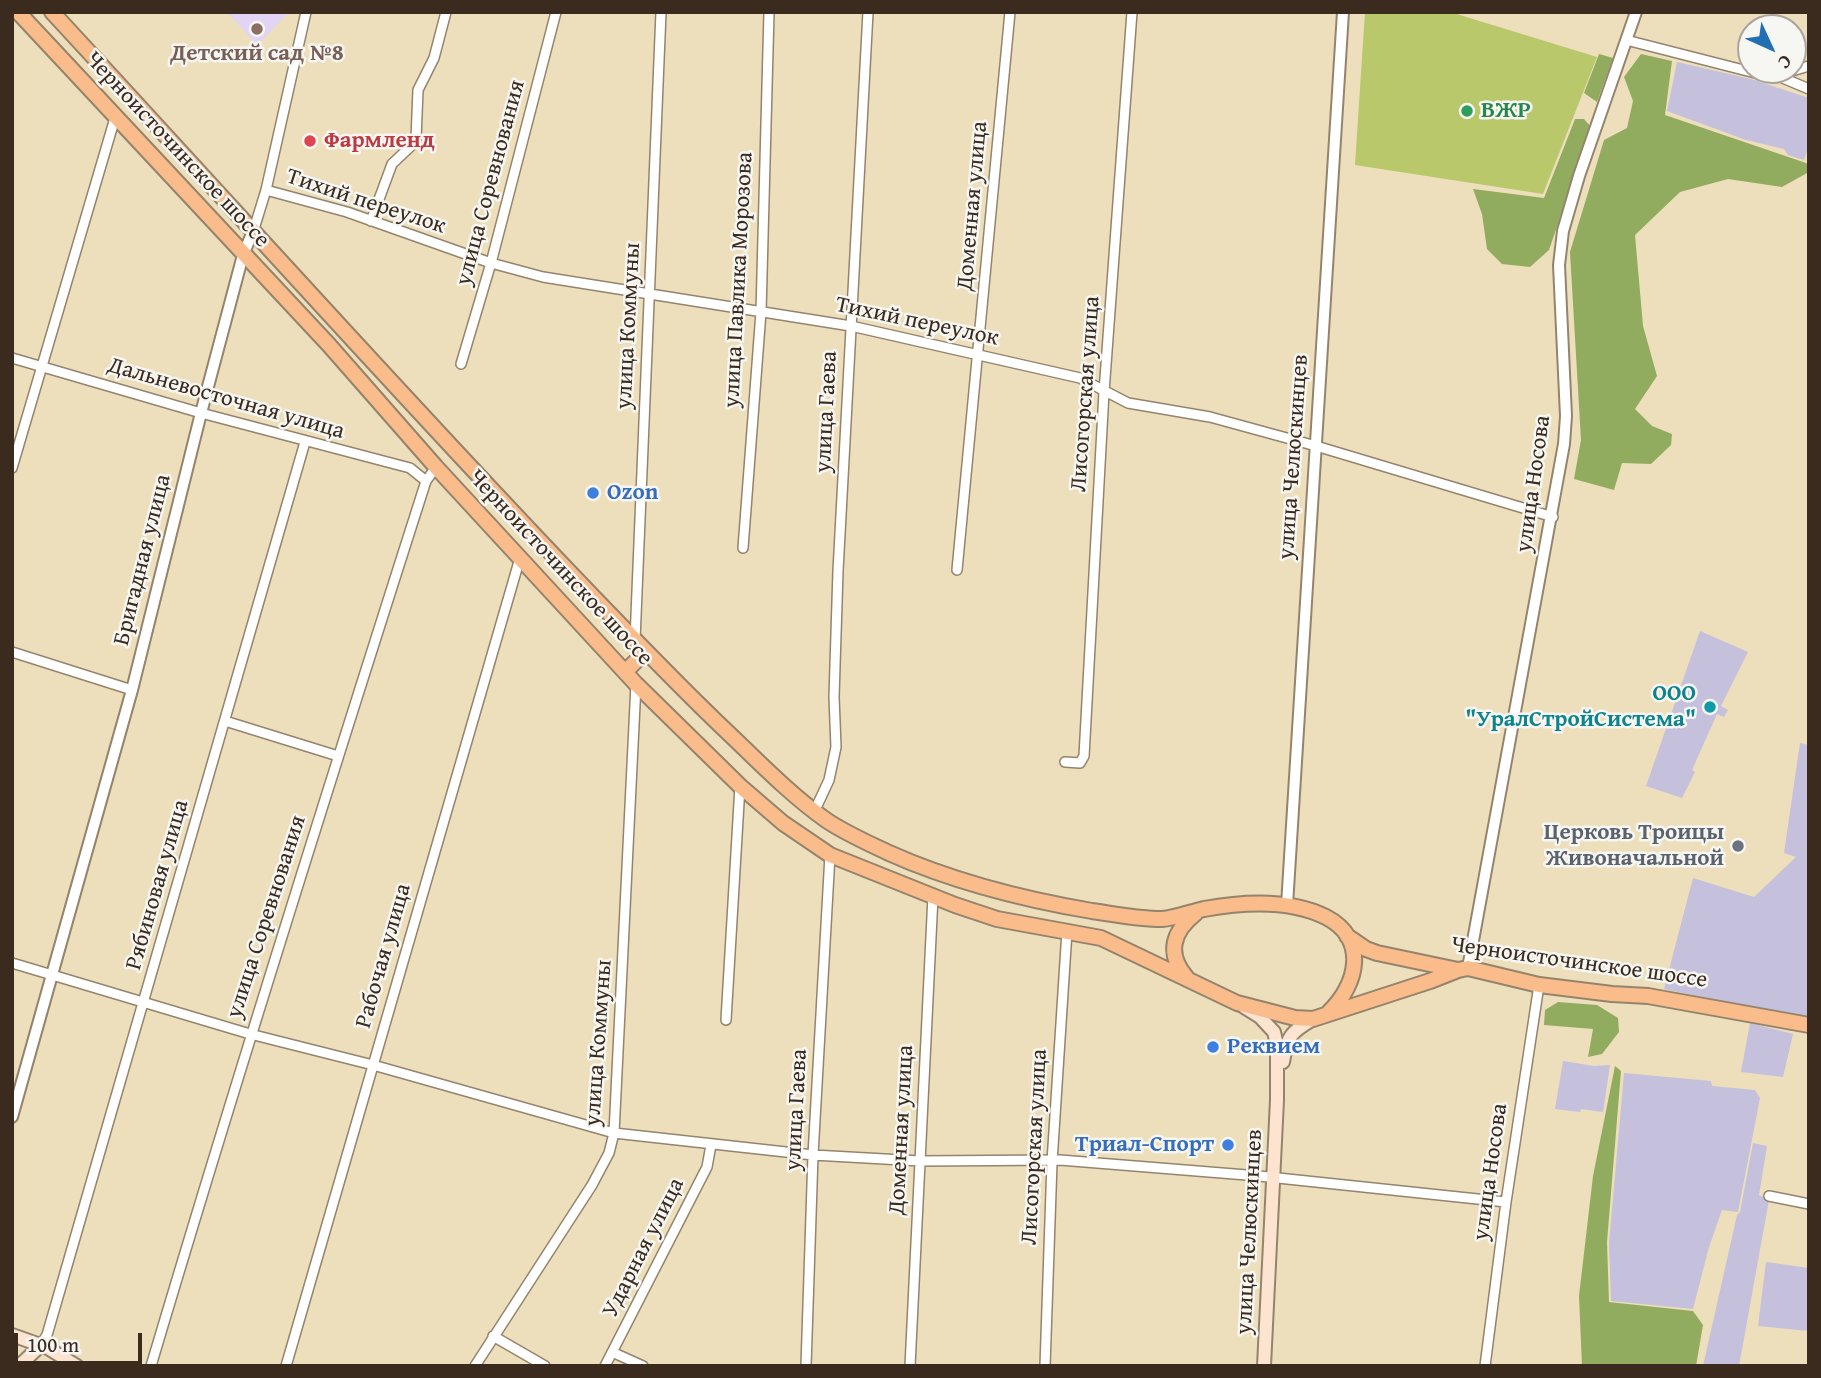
<!DOCTYPE html>
<meta charset="utf-8">
<style>
body{margin:0}
#map{position:relative;width:1821px;height:1378px;overflow:hidden;background:#eddebc;font-family:"Gentium Book Plus",serif}
canvas{display:block}
.frame{position:absolute;inset:0;border:14px solid #3b2a1e;pointer-events:none}
.north{position:absolute;left:1737px;top:14px;width:70px;height:70px;box-sizing:border-box;background:#f6f6f2;border:2px solid #aba49d;border-radius:50%;rotate:135deg;font-size:19px;font-weight:700;line-height:28px;text-align:center;color:#3b2a1e}
.north::after{content:'';display:block;margin:auto;width:24px;height:32px;background:#1f6fb2;clip-path:polygon(50% 0,100% 100%,50% 72%,0 100%)}
.scale{position:absolute;left:14px;top:1333px;width:128px;height:32px;box-sizing:border-box;border:4px solid #3b2a1e;border-top:0;padding-left:9px;font-size:21px;line-height:24px;white-space:nowrap;color:#3b2a1e;-webkit-text-stroke:5px #f6f6f2;paint-order:stroke}
</style>
<div id="map">
<canvas width="1821" height="1378"></canvas>
<div class="frame"></div>
<div class="north">С</div>
<div class="scale">100 m</div>
</div>
<script>
const c = document.querySelector('canvas').getContext('2d');
c.lineJoin = 'round';
function fillPath(path, color) { c.fillStyle = color; c.fill(path, 'evenodd'); }
function trace(path, color, width, dash) { c.strokeStyle = color; c.lineWidth = width; c.lineCap = dash ? 'butt' : 'round'; c.setLineDash(dash || []); c.stroke(path); }
function write(font, color, halo, rows, align = 'center') {
  c.font = font + ' "Gentium Book Plus",serif'; c.lineWidth = 5; c.setLineDash([]); c.textBaseline = 'middle'; c.strokeStyle = halo; c.fillStyle = color; for (const [text, x, y, turn = 0] of rows) {
    c.save(); c.translate(x, y); c.rotate((+turn || 0) * Math.PI / 180); c.textAlign = isNaN(turn) ? turn : align; if (halo) c.strokeText(text, 0, 0); c.fillText(text, 0, 0); c.restore();
  }
}
fillPath(new Path2D(`
 M 227,12 L 289,12 L 257,45 Z`), '#e1d4f4');
fillPath(new Path2D(`
 M 1677,62 L 1751,79 L 1809,98 L 1809,145 L 1804,160 L 1788,155 L 1784,149 L 1746,140 L 1667,111 Z
 M 1700,631 L 1748,652 L 1721,706 L 1728,710 L 1724,717 L 1717,714 L 1692,770 L 1695,772 L 1682,798 L 1646,786 Z
 M 1800,743 L 1809,745 L 1809,1019 L 1664,989 L 1693,878 L 1754,897 L 1796,857 L 1784,853 Z
 M 1750,1023 L 1793,1034 L 1783,1077 L 1741,1072 Z
 M 1563,1061 L 1594,1066 L 1610,1065 L 1603,1112 L 1581,1109 L 1580,1112 L 1555,1109 Z
 M 1624,1073 L 1711,1081 L 1712,1086 L 1755,1090 L 1760,1098 L 1738,1212 L 1722,1210 L 1709,1247 L 1693,1309 L 1611,1301 L 1609,1243 Z
 M 1753,1143 L 1767,1146 L 1759,1195 L 1769,1200 L 1739,1366 L 1703,1366 L 1737,1215 L 1740,1212 Z
 M 1766,1262 L 1809,1268 L 1809,1331 L 1758,1326 Z`), '#c5c0db');
fillPath(new Path2D(`
 M 1365,12 L 1450,12 L 1597,57 L 1543,194 L 1355,165 Z`), '#b8c86b');
fillPath(new Path2D(`
 M 1599,54 L 1613,58 L 1597,102 L 1584,93 Z
 M 1641,54 L 1672,61 L 1665,115 L 1806,163 L 1809,166 L 1809,172 L 1782,187 L 1728,179 L 1680,192 L 1635,235 L 1643,326 L 1657,376 L 1635,409 L 1652,426 L 1672,434 L 1671,445 L 1651,464 L 1622,463 L 1614,490 L 1574,479 L 1581,440 L 1570,252 L 1604,140 L 1627,128 L 1633,101 L 1624,77 Z
 M 1575,119 L 1584,119 L 1591,127 L 1549,250 L 1530,267 L 1502,264 L 1487,249 L 1482,214 L 1473,189 L 1544,198 Z
 M 1558,1002 L 1597,1005 L 1618,1018 L 1619,1032 L 1602,1054 L 1588,1057 L 1593,1029 L 1544,1025 L 1545,1010 Z
 M 1615,1066 L 1621,1071 L 1607,1242 L 1609,1302 L 1693,1311 L 1703,1325 L 1696,1366 L 1582,1366 L 1579,1296 L 1593,1176 Z`), '#92ac5f');
const minor = new Path2D(`
 M 1626,40 L 1767,76 L 1778,75 L 1809,66
 M 1778,76 L 1809,89
 M 266,190 L 347,212 L 491,263 L 543,277 L 851,326 L 1080,378 L 1128,403 L 1210,417 L 1316,446 L 1553,517
 M 371,221 L 392,164 L 412,145 L 416,139 L 418,90 L 434,58 L 446,12
 M 254,229 L 266,190 L 306,12
 M 12,358 L 201,413 L 410,468 L 426,481
 M 461,364 L 491,263 L 556,12
 M 12,468 L 115,118
 M 743,548 L 761,312 L 769,12
 M 957,570 L 1010,12
 M 635,640 L 661,12
 M 12,652 L 132,690
 M 225,721 L 338,756
 M 1065,762 L 1080,763 L 1084,756 L 1104,392 L 1132,12
 M 815,810 L 829,780 L 836,747 L 834,697 L 838,571 L 868,12
 M 12,963 L 250,1034 L 373,1065 L 614,1133 L 813,1155 L 920,1161 L 1060,1160 L 1259,1176 L 1506,1202
 M 726,1020 L 740,786
 M 1769,1196 L 1809,1204
 M 493,1336 L 545,1366
 M 40,1346 L 47,1335 L 305,442
 M 612,1352 L 643,1366
 M 151,1366 C 239,1070 332,775 426,481 L 436,467
 M 286,1366 L 520,558
 M 475,1366 L 592,1185 L 609,1153 L 614,1133 L 636,684
 M 605,1366 L 707,1167 L 711,1145
 M 806,1366 L 813,1155 L 830,855
 M 910,1366 L 933,896
 M 1045,1366 L 1052,1162 L 1067,931
 M 1485,1366 L 1506,1202 L 1539,985`);
const tertiary = new Path2D(`
 M 1287,905 L 1343,12
 M 1468,968 L 1564,444 L 1566,416 L 1559,265 L 1563,231 L 1579,176 L 1636,12
 M 12,1117 L 132,690 L 201,413 L 243,255 L 254,229`);
const secondary = new Path2D(`
 M 1244,1007 L 1260,1017 L 1274,1032 L 1277,1045 L 1277,1100 L 1264,1366
 M 1283,1062 C 1287,1036 1291,1032 1313,1019
 M 12,1335 L 46,1347 L 77,1366
 M 19,1366 L 40,1346`);
const primary = new Path2D(`
 M 18,12 L 329,345 L 436,467 L 636,684 L 740,786 L 783,823 L 830,855 L 955,905 L 997,919 L 1101,938 L 1237,1003 L 1295,1018 L 1313,1019 L 1430,981 L 1458,970
 M 52,12 C 228,202 400,395 579,582 C 626,631 672,679 721,726 C 755,758 788,793 826,820 C 845,833 868,843 889,853 C 954,882 1021,899 1092,911 C 1114,914 1138,919 1162,919 C 1176,918 1190,912 1204,909 C 1242,902 1290,899 1326,917 C 1368,939 1358,984 1329,1012
 M 625,672 L 645,652
 M 1347,936 L 1366,949 L 1377,953 L 1458,970 L 1468,968 L 1539,985 L 1612,994 L 1648,996 L 1809,1025
 M 1187,978 C 1166,954 1172,932 1196,913`);
trace(minor, '#94846d', 12);
trace(tertiary, '#94846d', 14);
trace(secondary, '#94846d', 16);
trace(primary, '#94846d', 18);
trace(minor, '#fff', 9);
trace(tertiary, '#fff', 10);
trace(secondary, '#fde4d1', 12);
trace(primary, '#fabc8b', 14);
trace(new Path2D(`
 M 31,1366 L 42,1363 L 59,1366`), '#3b2a1e', 2);
for (const [x, y, r, color] of [
 [257,29,7,"#8d6e63"],
 [1467,111,7,"#2e9e5b"],
 [310,141,7,"#e0444e"],
 [593,493,7,"#3f7fe0"],
 [1710,707,7,"#0f9aa8"],
 [1738,846,7,"#6b7280"],
 [1213,1047,7,"#3f7fe0"],
 [1228,1145,7,"#3f7fe0"]
]) { const dot = new Path2D(); dot.arc(x, y, r, 0, 2 * Math.PI); c.fillStyle = color; c.fill(dot); trace(dot, '#f6f6f2', 2.5); }
write('bold 23px', '#785e54', '#f6f6f2', [
 ["Детский сад №8",257,54]
]);
write('bold 23px', '#27864d', '#f6f6f2', [
 ["ВЖР",1481,111]
], 'left');
write('bold 23px', '#be3a42', '#f6f6f2', [
 ["Фармленд",324,141]
], 'left');
write('23px', '#3b2a1e', '#f6f6f2', [
 ["Черноисточинское шоссе",177,150,47],
 ["улица Соревнования",491,183,-75],
 ["Тихий переулок",366,202,18],
 ["Доменная улица",973,206,-85],
 ["улица Павлика Морозова",739,280,-87],
 ["Тихий переулок",917,322,12],
 ["улица Коммуны",629,326,-87],
 ["Лисогорская улица",1086,394,-86],
 ["Дальневосточная улица",226,399,16],
 ["улица Гаева",827,412,-87],
 ["улица Челюскинцев",1294,457,-86],
 ["улица Носова",1534,484,-82],
 ["Бригадная улица",143,560,-76],
 ["Черноисточинское шоссе",560,568,47],
 ["Рябиновая улица",158,885,-74],
 ["улица Соревнования",267,917,-72],
 ["Рабочая улица",384,956,-74],
 ["Черноисточинское шоссе",1579,963,8],
 ["улица Коммуны",599,1043,-86],
 ["улица Гаева",797,1110,-87],
 ["Доменная улица",902,1130,-87],
 ["Лисогорская улица",1035,1147,-87],
 ["улица Носова",1491,1172,-82],
 ["улица Челюскинцев",1250,1232,-87],
 ["Ударная улица",644,1248,-63]
]);
write('bold 23px', '#366cbe', '#f6f6f2', [
 ["Ozon",607,493],
 ["Реквием",1227,1047],
 ["Триал-Спорт",1214,1145,"right"]
], 'left');
write('bold 23px', '#0d838f', '#f6f6f2', [
 ["ООО",1696,694],
 ["\"УралСтройСистема\"",1696,720]
], 'right');
write('bold 23px', '#5b616d', '#f6f6f2', [
 ["Церковь Троицы",1724,833],
 ["Живоначальной",1724,859]
], 'right');
</script>
